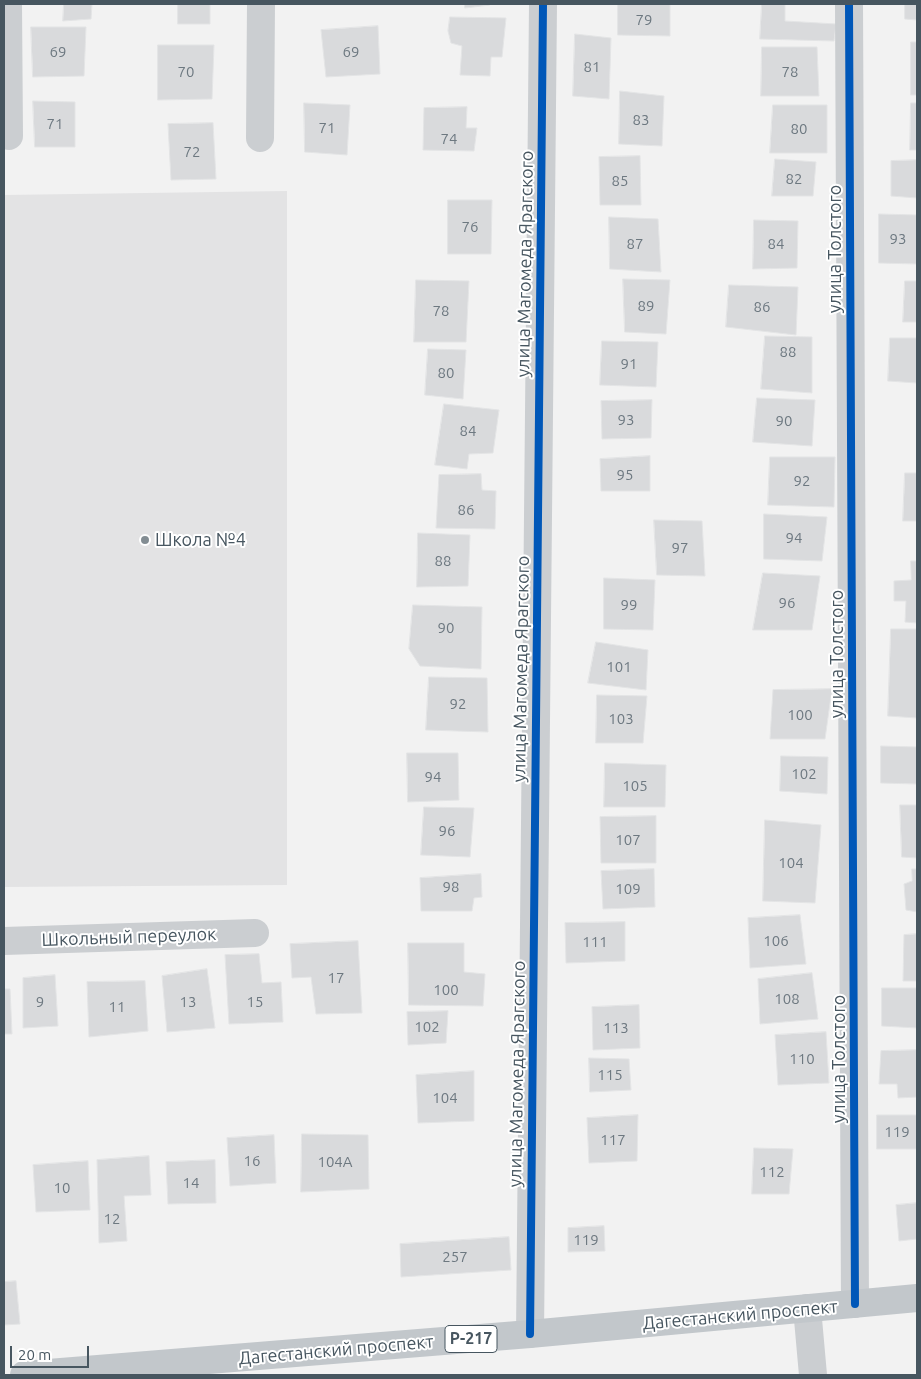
<!DOCTYPE html>
<meta charset="utf-8">
<style>
body{margin:0}
#map{position:relative;width:921px;height:1379px;overflow:hidden;background:#f2f2f2;font-family:Ubuntu,sans-serif}
canvas{display:block}
.frame{position:absolute;inset:0;border:5px solid #475660;pointer-events:none}
.scale{position:absolute;left:10px;top:1346px;width:79px;height:22px;box-sizing:border-box;border:2px solid #475660;border-top:0;padding-left:6px;font-size:15px;line-height:18px;white-space:nowrap;color:#475660;-webkit-text-stroke:4px #fff;paint-order:stroke}
</style>
<div id="map">
<canvas width="921" height="1379"></canvas>
<div class="frame"></div>
<div class="scale">20 m</div>
</div>
<script>
const c = document.querySelector('canvas').getContext('2d');
c.lineJoin = 'round';
function fillPath(path, color) { c.fillStyle = color; c.fill(path, 'evenodd'); }
function trace(path, color, width, dash) { c.strokeStyle = color; c.lineWidth = width; c.lineCap = dash ? 'butt' : 'round'; c.setLineDash(dash || []); c.stroke(path); }
function write(font, color, halo, rows, align = 'center') {
  c.font = font + ' Ubuntu,sans-serif'; c.lineWidth = 4; c.setLineDash([]); c.textBaseline = 'middle'; c.strokeStyle = halo; c.fillStyle = color; for (const [text, x, y, turn = 0] of rows) {
    c.save(); c.translate(x, y); c.rotate((+turn || 0) * Math.PI / 180); c.textAlign = isNaN(turn) ? turn : align; if (halo) c.strokeText(text, 0, 0); c.fillText(text, 0, 0); c.restore();
  }
}
fillPath(new Path2D(`
 M 287,191 L 287,885 L 4,887 L 4,195 Z`), '#e3e3e4');
const building = new Path2D(`
 M 64,4 L 92,4 L 91,19 L 63,21 Z
 M 178,4 L 210,4 L 210,24 L 178,24 Z
 M 465,4 L 490,4 L 490,5 L 465,8 Z
 M 618,4 L 670,4 L 670,36 L 618,35 Z
 M 762,4 L 785,4 L 785,21 L 836,24 L 834,41 L 760,39 Z
 M 905,4 L 917,4 L 917,20 L 905,19 Z
 M 450,17 L 506,18 L 502,57 L 491,57 L 490,76 L 460,75 L 462,46 L 451,43 L 448,31 Z
 M 378,26 L 380,74 L 326,77 L 321,30 Z
 M 31,27 L 86,27 L 84,76 L 33,77 Z
 M 575,34 L 611,38 L 609,99 L 573,96 Z
 M 911,42 L 917,42 L 917,95 L 911,95 Z
 M 158,45 L 214,45 L 212,99 L 158,100 Z
 M 762,47 L 817,47 L 819,96 L 761,96 Z
 M 620,91 L 664,96 L 662,146 L 619,144 Z
 M 33,101 L 75,102 L 75,147 L 35,147 Z
 M 304,103 L 350,105 L 347,155 L 305,152 Z
 M 911,103 L 917,103 L 917,150 L 910,150 Z
 M 773,105 L 827,105 L 827,153 L 770,153 Z
 M 467,107 L 466,128 L 477,128 L 474,151 L 423,150 L 424,108 Z
 M 213,123 L 216,179 L 171,180 L 168,124 Z
 M 640,156 L 641,205 L 600,205 L 599,157 Z
 M 775,159 L 816,162 L 813,196 L 772,196 Z
 M 917,160 L 917,198 L 891,196 L 891,161 Z
 M 448,200 L 492,200 L 491,254 L 448,254 Z
 M 879,214 L 917,215 L 917,264 L 879,263 Z
 M 609,217 L 658,219 L 661,272 L 610,269 Z
 M 754,220 L 798,221 L 797,268 L 753,269 Z
 M 623,279 L 670,280 L 666,334 L 625,332 Z
 M 416,280 L 469,281 L 466,342 L 414,342 Z
 M 905,281 L 917,281 L 917,322 L 903,322 Z
 M 729,285 L 798,287 L 796,335 L 726,327 Z
 M 765,336 L 812,337 L 812,393 L 761,389 Z
 M 890,338 L 917,338 L 917,383 L 888,381 Z
 M 602,341 L 658,342 L 656,387 L 600,385 Z
 M 428,349 L 466,350 L 463,399 L 425,395 Z
 M 757,398 L 815,400 L 812,446 L 753,442 Z
 M 652,400 L 651,438 L 602,439 L 601,401 Z
 M 444,404 L 499,410 L 493,453 L 469,454 L 467,469 L 435,465 Z
 M 650,456 L 650,491 L 601,491 L 600,459 Z
 M 770,457 L 835,457 L 834,507 L 768,505 Z
 M 905,473 L 917,473 L 917,521 L 903,521 Z
 M 481,474 L 482,490 L 496,491 L 495,529 L 436,528 L 439,475 Z
 M 764,514 L 827,517 L 822,561 L 764,559 Z
 M 654,520 L 702,521 L 705,576 L 657,575 Z
 M 418,533 L 470,535 L 468,586 L 417,587 Z
 M 911,561 L 917,561 L 917,623 L 905,622 L 906,601 L 894,601 L 894,581 L 911,580 Z
 M 763,573 L 820,576 L 812,630 L 753,630 Z
 M 604,578 L 655,580 L 653,630 L 604,629 Z
 M 413,605 L 482,607 L 481,669 L 420,666 L 409,649 Z
 M 891,629 L 917,629 L 917,718 L 888,716 Z
 M 596,642 L 648,650 L 646,690 L 588,683 Z
 M 429,677 L 487,678 L 488,732 L 426,730 Z
 M 832,689 L 825,739 L 770,739 L 773,690 Z
 M 597,695 L 647,696 L 643,743 L 596,743 Z
 M 881,746 L 917,747 L 917,784 L 881,783 Z
 M 407,753 L 458,753 L 459,800 L 408,802 Z
 M 781,756 L 828,757 L 827,794 L 780,791 Z
 M 605,763 L 666,765 L 665,807 L 604,807 Z
 M 900,805 L 917,805 L 917,858 L 902,857 Z
 M 424,807 L 474,808 L 470,857 L 421,855 Z
 M 656,816 L 656,863 L 601,863 L 600,817 Z
 M 765,820 L 821,825 L 815,903 L 763,901 Z
 M 654,869 L 655,907 L 603,909 L 601,871 Z
 M 912,869 L 917,869 L 917,912 L 906,910 L 904,884 L 912,881 Z
 M 481,874 L 482,897 L 474,898 L 472,911 L 421,911 L 420,878 Z
 M 800,915 L 806,964 L 750,968 L 748,918 Z
 M 625,922 L 625,961 L 566,963 L 565,923 Z
 M 917,934 L 917,981 L 903,981 L 904,935 Z
 M 358,941 L 362,1013 L 316,1014 L 311,977 L 292,978 L 290,944 Z
 M 408,943 L 464,943 L 464,972 L 485,974 L 483,1006 L 409,1005 Z
 M 259,954 L 262,983 L 281,982 L 283,1022 L 229,1024 L 225,955 Z
 M 207,969 L 215,1028 L 167,1032 L 162,976 Z
 M 812,973 L 818,1019 L 760,1024 L 758,979 Z
 M 55,975 L 58,1026 L 23,1028 L 23,978 Z
 M 145,981 L 148,1031 L 89,1037 L 87,982 Z
 M 882,988 L 917,988 L 917,1028 L 882,1026 Z
 M 4,989 L 10,989 L 12,1034 L 4,1034 Z
 M 639,1005 L 640,1048 L 593,1050 L 592,1007 Z
 M 448,1011 L 446,1043 L 408,1045 L 407,1012 Z
 M 826,1032 L 829,1083 L 778,1085 L 775,1035 Z
 M 917,1050 L 917,1097 L 898,1098 L 897,1084 L 879,1084 L 881,1051 Z
 M 589,1058 L 629,1059 L 631,1090 L 590,1092 Z
 M 474,1071 L 474,1121 L 418,1123 L 416,1075 Z
 M 638,1115 L 637,1161 L 589,1163 L 587,1118 Z
 M 877,1115 L 917,1115 L 917,1149 L 877,1149 Z
 M 302,1134 L 368,1135 L 369,1189 L 301,1192 Z
 M 274,1135 L 276,1183 L 230,1186 L 227,1138 Z
 M 754,1148 L 793,1149 L 789,1194 L 752,1194 Z
 M 149,1156 L 151,1195 L 124,1196 L 127,1241 L 99,1243 L 97,1160 Z
 M 215,1160 L 216,1203 L 168,1204 L 166,1162 Z
 M 88,1161 L 90,1210 L 36,1212 L 33,1165 Z
 M 917,1203 L 917,1239 L 899,1241 L 896,1205 Z
 M 604,1226 L 605,1251 L 568,1252 L 568,1228 Z
 M 509,1237 L 511,1270 L 401,1277 L 400,1244 Z
 M 16,1281 L 20,1324 L 4,1325 L 4,1282 Z`);
fillPath(building, '#d9dadc');
trace(building, '#e3e4e5', 1);
trace(new Path2D(`
 M 8,4 L 9,136
 M 849,4 L 855,1304
 M 260,138 L 261,4
 M 4,941 L 255,933
 M 807,1308 L 813,1375
 M 530,1334 L 543,4`), '#cbced1', 28);
trace(new Path2D(`
 M 24,1375 L 530,1334 L 917,1298`), '#c2c7cb', 28);
trace(new Path2D(`
 M 849,4 L 855,1304
 M 530,1334 L 543,4`), '#0057b8', 8);
for (const [x, y, r, color] of [
 [145,540,5,"#838d93"]
]) { const dot = new Path2D(); dot.arc(x, y, r, 0, 2 * Math.PI); c.fillStyle = color; c.fill(dot); trace(dot, '#fff', 2); }
write('15px', '#6d7880', null, [
 ["79",644,20],
 ["69",58,52],
 ["69",351,52],
 ["81",592,67],
 ["70",186,72],
 ["78",790,72],
 ["83",641,120],
 ["71",55,124],
 ["71",327,128],
 ["80",799,129],
 ["74",449,139],
 ["72",192,152],
 ["82",794,179],
 ["85",620,181],
 ["76",470,227],
 ["93",898,239],
 ["87",635,244],
 ["84",776,244],
 ["89",646,306],
 ["86",762,307],
 ["78",441,311],
 ["88",788,352],
 ["91",629,364],
 ["80",446,373],
 ["93",626,420],
 ["90",784,421],
 ["84",468,431],
 ["95",625,475],
 ["92",802,481],
 ["86",466,510],
 ["94",794,538],
 ["97",680,548],
 ["88",443,561],
 ["96",787,603],
 ["99",629,605],
 ["90",446,628],
 ["101",619,667],
 ["92",458,704],
 ["100",800,715],
 ["103",621,719],
 ["102",804,774],
 ["94",433,777],
 ["105",635,786],
 ["96",447,831],
 ["107",628,840],
 ["104",791,863],
 ["98",451,887],
 ["109",628,889],
 ["106",776,941],
 ["111",595,942],
 ["17",336,978],
 ["100",446,990],
 ["108",787,999],
 ["9",40,1002],
 ["13",188,1002],
 ["15",255,1002],
 ["11",117,1007],
 ["102",427,1027],
 ["113",616,1028],
 ["110",802,1059],
 ["115",610,1075],
 ["104",445,1098],
 ["119",897,1132],
 ["117",613,1140],
 ["16",252,1161],
 ["104А",335,1162],
 ["112",772,1172],
 ["14",191,1183],
 ["10",62,1188],
 ["12",112,1219],
 ["119",586,1240],
 ["257",455,1257]
]);
for (const [x, y, w] of [
 [471,1339,52]
]) { const box = new Path2D(); box.roundRect(x - w / 2, y - 13.5, w, 27, 4); c.fillStyle = '#fff'; c.fill(box); trace(box, '#475660', 1); }
write('bold 16px', '#475660', null, [
 ["Р-217",471,1339]
]);
write('18px', '#475660', '#fff', [
 ["улица Толстого",835,249,-90],
 ["улица Магомеда Ярагского",525,264,-89],
 ["улица Толстого",837,654,-90],
 ["улица Магомеда Ярагского",521,669,-89],
 ["Школьный переулок",129,937,-2],
 ["улица Толстого",839,1059,-90],
 ["улица Магомеда Ярагского",517,1074,-89],
 ["Дагестанский проспект",740,1315,-5],
 ["Дагестанский проспект",336,1350,-5]
]);
write('18px', '#475660', '#fff', [
 ["Школа №4",155,540]
], 'left');
</script>
